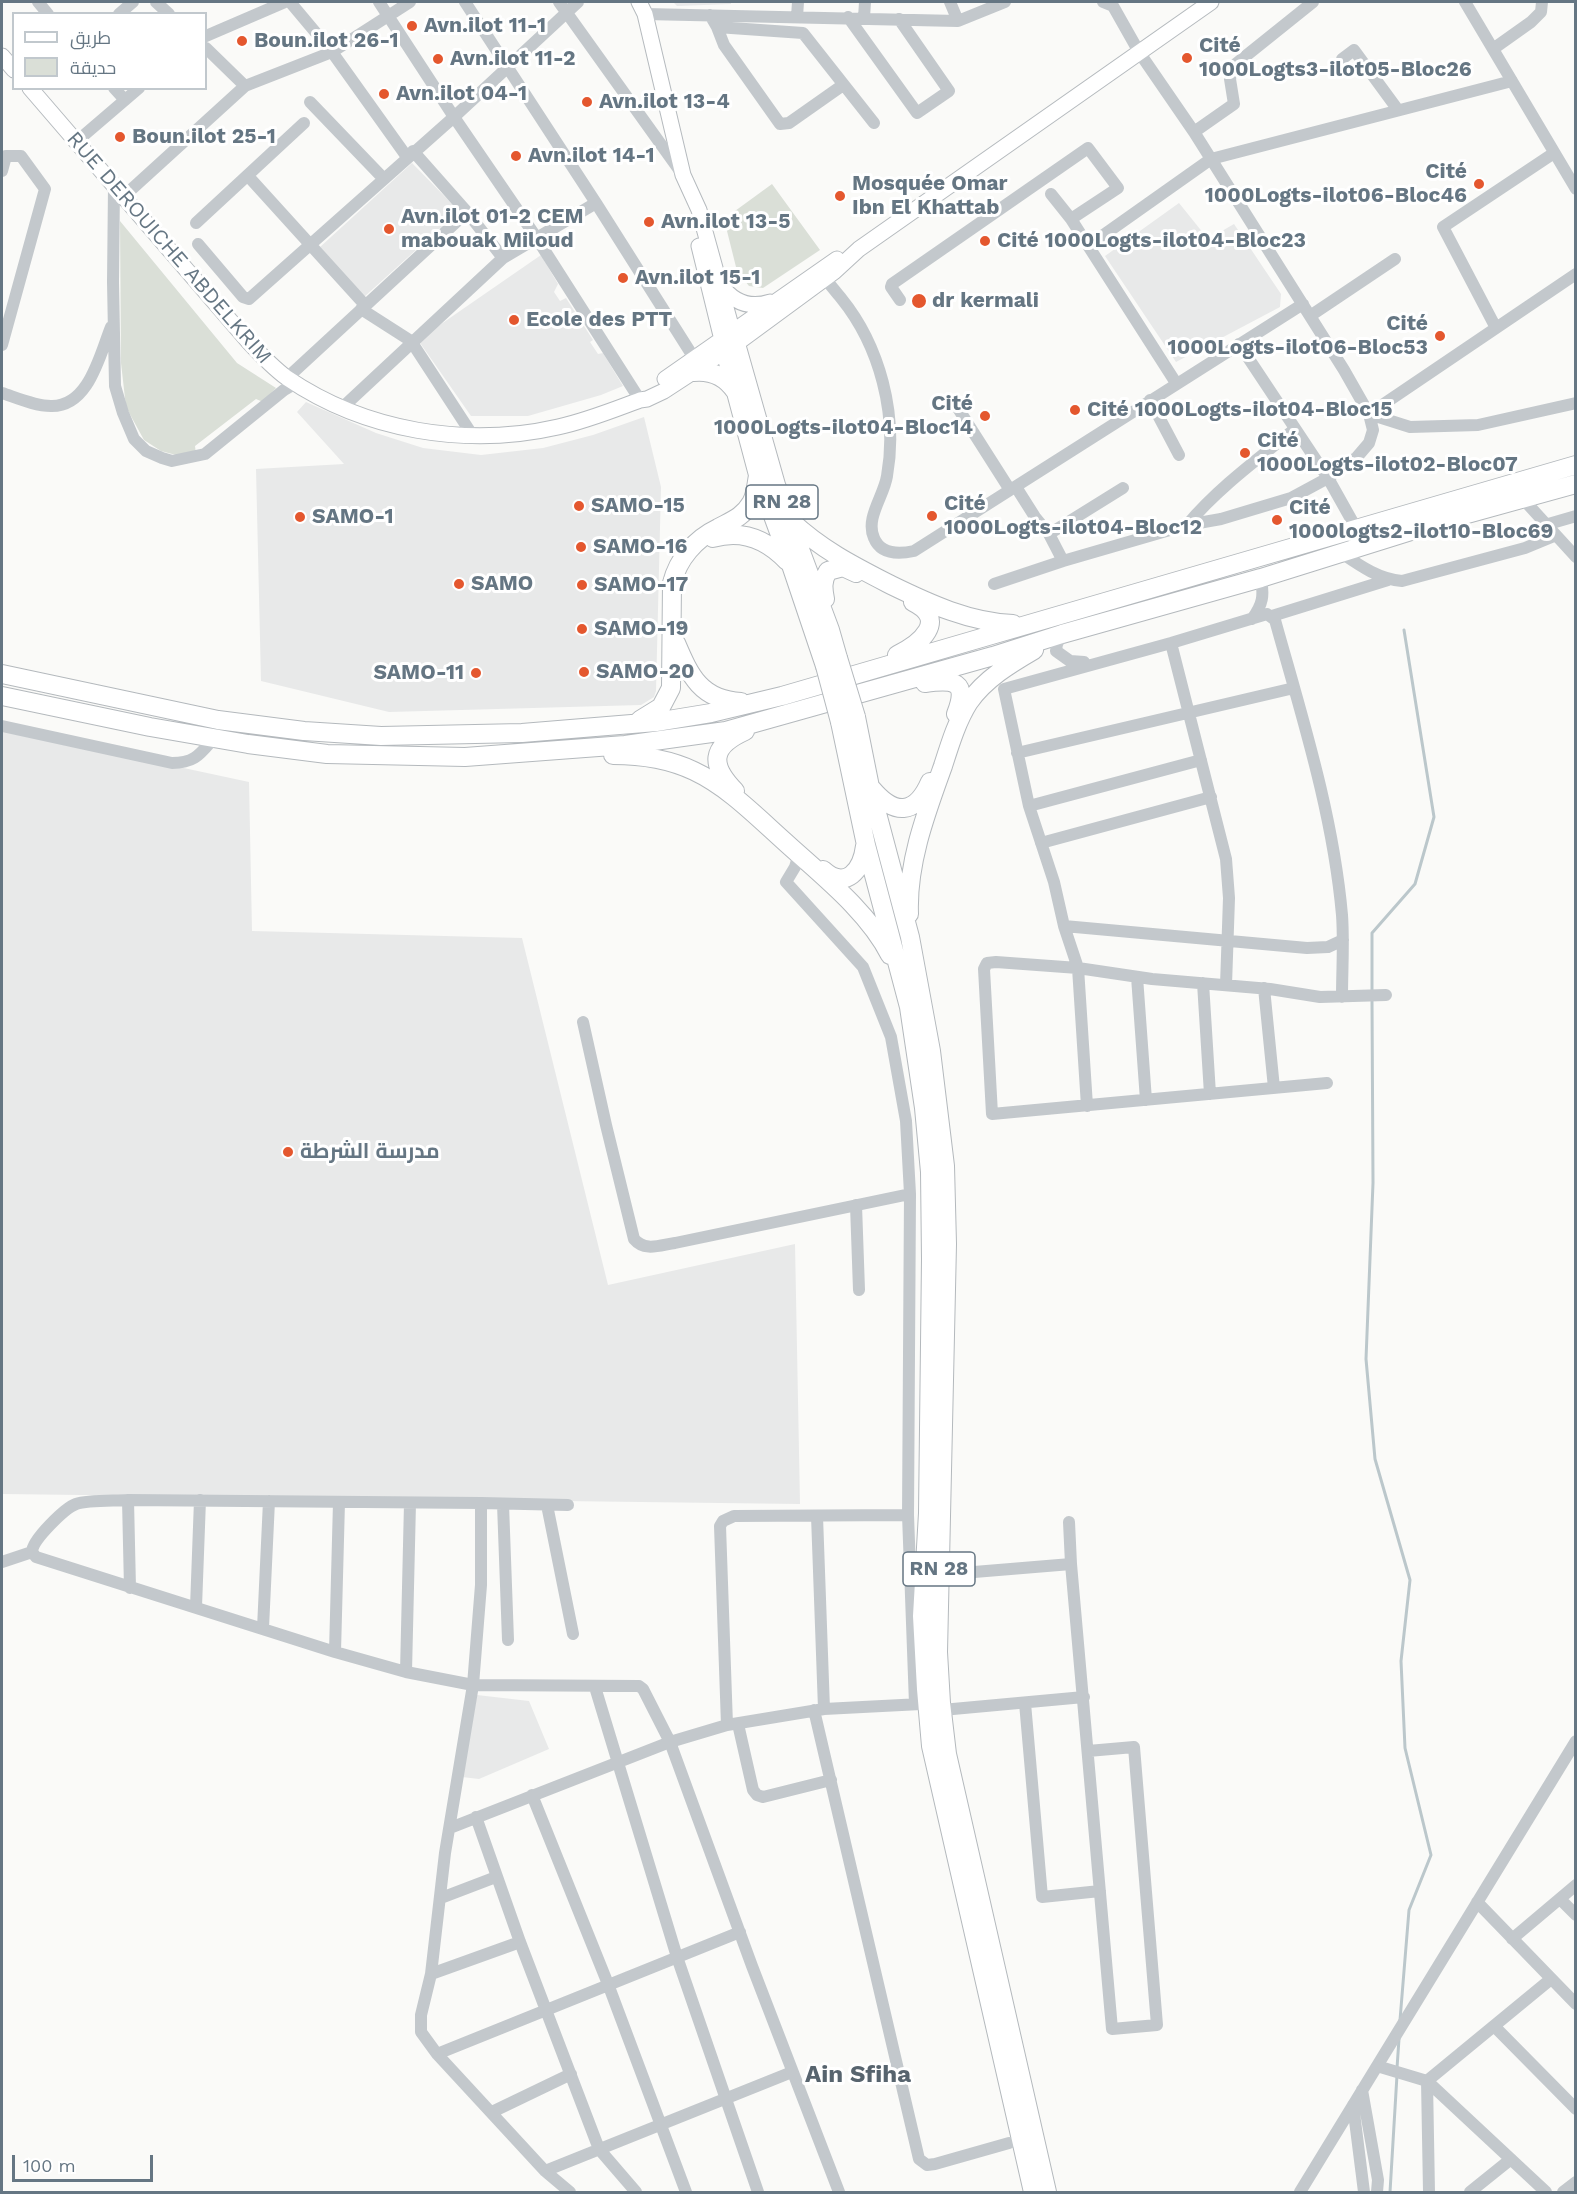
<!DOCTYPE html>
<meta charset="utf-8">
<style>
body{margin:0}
#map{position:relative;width:1577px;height:2194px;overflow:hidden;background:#fafaf8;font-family:"Work Sans",Cairo,sans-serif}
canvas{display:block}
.frame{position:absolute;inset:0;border:3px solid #657683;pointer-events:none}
.legend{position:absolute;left:12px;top:12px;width:195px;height:78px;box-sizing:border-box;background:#fff;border:2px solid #c1c8cd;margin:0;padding:8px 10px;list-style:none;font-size:18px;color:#657683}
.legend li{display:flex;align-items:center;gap:12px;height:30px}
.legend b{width:30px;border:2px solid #c1c8cd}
.scale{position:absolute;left:12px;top:2155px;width:141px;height:27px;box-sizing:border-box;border:3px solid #657683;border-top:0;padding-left:8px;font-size:18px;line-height:21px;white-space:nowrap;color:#657683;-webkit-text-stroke:4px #fff;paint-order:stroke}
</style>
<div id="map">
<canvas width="1577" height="2194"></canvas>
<div class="frame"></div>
<ul class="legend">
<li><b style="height:8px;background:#fff"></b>طريق</li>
<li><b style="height:16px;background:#dadfd7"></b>حديقة</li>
</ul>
<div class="scale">100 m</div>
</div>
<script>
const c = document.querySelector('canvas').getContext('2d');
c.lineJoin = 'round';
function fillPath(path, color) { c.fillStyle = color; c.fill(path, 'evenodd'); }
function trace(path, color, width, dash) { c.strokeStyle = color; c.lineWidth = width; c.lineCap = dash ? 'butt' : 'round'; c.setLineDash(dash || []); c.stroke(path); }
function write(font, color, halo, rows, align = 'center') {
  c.font = font + ' "Work Sans",Cairo,sans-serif'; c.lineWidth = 6; c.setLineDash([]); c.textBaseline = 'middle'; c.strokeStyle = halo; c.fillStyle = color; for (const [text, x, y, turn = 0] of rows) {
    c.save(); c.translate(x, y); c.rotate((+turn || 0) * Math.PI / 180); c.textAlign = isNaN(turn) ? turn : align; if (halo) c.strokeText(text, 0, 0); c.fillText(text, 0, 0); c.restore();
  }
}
fillPath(new Path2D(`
 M 673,2 L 731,2 L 731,4 L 677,6 Z
 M 412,163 L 459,211 L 364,297 L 320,247 Z
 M 1179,203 L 1208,239 L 1234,224 L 1281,294 L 1280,307 L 1176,362 L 1105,256 Z
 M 541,255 L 558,284 L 554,292 L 560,301 L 566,298 L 593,340 L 590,342 L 598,354 L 603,353 L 623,386 L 601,395 L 528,416 L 471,416 L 418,340 Z
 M 306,402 L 376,433 L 423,448 L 481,455 L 543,448 L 593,435 L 644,417 L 661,487 L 656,691 L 654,697 L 641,705 L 389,712 L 261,681 L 256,469 L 344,464 L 297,412 Z
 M 2,729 L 249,782 L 252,931 L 522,938 L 608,1285 L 795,1244 L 800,1504 L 2,1494 Z
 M 477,1695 L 529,1701 L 549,1749 L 479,1779 L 462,1777 Z`), '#e8e9e9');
fillPath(new Path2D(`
 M 772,184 L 820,250 L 763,288 L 749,286 L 737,271 L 724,219 Z
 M 120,221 L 237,363 L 276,388 L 263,402 L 256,399 L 195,446 L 196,454 L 176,455 L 161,451 L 144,440 L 126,407 L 121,363 Z`), '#dadfd7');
trace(new Path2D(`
 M 1372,993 L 1372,933 L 1415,884 L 1434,817 L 1404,630
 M 1372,1000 L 1373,1183 L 1366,1359 L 1375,1459 L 1410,1580 L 1401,1661 L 1405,1748 L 1431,1855 L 1409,1910 L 1400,2020
 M 1397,2068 L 1399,2039
 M 1390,2192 L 1397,2075`), '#bbc7cb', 3);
const major = new Path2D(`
 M 639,2 L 645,14 L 683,175 L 699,210 L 736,344
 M 2,56 L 14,70
 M 30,88 L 247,340 C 260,354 272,367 287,378 C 365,431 466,448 558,427 C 586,421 613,410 640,400 L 647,399 L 664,391 L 736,344 L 834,272 L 859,249 L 1211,2
 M 699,246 L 724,348
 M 721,285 C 733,302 749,309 770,302
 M 665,379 L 837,259`);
const highway = new Path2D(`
 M 736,344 L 776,485 L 830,630 L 838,658
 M 725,351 L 758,475 L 791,565 L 825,666
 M 693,372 C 711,370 725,376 735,391
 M 791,521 C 822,550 854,566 891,585 C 930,604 969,622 1013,624
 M 713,538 C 743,529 767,540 787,561
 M 825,599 C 823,589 822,581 828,571 L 843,567 L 856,573
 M 676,643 C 690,676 701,700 741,702
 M 897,655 C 920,644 949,620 913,602
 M 2,674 L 218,720 L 304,731 L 381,736 L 522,733 L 656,722 L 711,713 L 782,696 L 1576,465
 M 925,683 C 954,679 969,681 956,714
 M 2,696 L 150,727 L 248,744 L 327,754 L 465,757 L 625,745 L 726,731 L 993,656 L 1062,634 L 1261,578 L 1456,517 L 1576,484
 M 856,717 L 870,787 L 910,937 L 931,1051 L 945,1166 L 947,1244 L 938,1652 L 941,1703 L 947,1754 L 1047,2192
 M 640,720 L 661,707 L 671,688 L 672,583 C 678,559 695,539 718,528 C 731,521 743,517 751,503 C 756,495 756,485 758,476
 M 840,722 L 866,845 L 909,1007 L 924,1108 L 930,1172 L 931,1259 L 928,1513 L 922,1616 L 926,1689 L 931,1746 L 1033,2192
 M 613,755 C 640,755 669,759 694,771 C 728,787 756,816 784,841 C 820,874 868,911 890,955
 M 872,789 C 894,815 915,816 930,782
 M 735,791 C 710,765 710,747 745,731
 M 823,870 C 846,891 862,870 865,846
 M 909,914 C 907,863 926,813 943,766 C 950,744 957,721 969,702 C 985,679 1010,664 1034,650`);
trace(major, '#b5babe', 17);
trace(highway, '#b4b9bd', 20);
trace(new Path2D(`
 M 38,2 L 48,14
 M 156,2 L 169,14
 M 290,2 L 332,52 L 407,157
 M 379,2 L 454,117 L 536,237 L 640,400
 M 465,2 L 596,203 L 694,358
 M 559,2 L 680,171
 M 950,2 L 958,21
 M 1465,2 L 1576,189
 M 119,14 L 133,2
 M 645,14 L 958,21 L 1005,2
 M 710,15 L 717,27 L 803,33 L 874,123
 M 797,17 L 798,2
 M 848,17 L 917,113 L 949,91 L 899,19
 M 864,18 L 865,2
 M 717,27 L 724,45 L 780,124 L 789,123 L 843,85
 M 206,36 L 285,2
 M 206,48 L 245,86
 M 1493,49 L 1531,22 L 1541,12 L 1542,2
 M 1342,59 L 1354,50 L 1398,110
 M 114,88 L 125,100
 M 310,102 L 383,178
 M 1194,132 L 1234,104 L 1230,79 L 1232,67 L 1313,2
 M 76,142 L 139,88
 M 413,151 L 467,212 L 503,258
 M 2,171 L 6,156 L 21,156 L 45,189 L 2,345
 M 248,176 L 365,305
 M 114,186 L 113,282 L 115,386 L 123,413 L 134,439 L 146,451 L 162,458 L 172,461 L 205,454 L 284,390 L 296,383
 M 1051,194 L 1071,219 L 1176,383
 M 123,197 L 245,86 L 332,52 L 410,2
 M 196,223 L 304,123
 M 198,244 L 243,297 L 249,299 L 454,117 L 578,2
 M 1088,246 L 1211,159 L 1512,81
 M 820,274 C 828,281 834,290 841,298 C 880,346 898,415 887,476 C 884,496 865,518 874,538 C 881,555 900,554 914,551 L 1303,304
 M 900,300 L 891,287 L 892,284 L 1088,148 L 1118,188 L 1071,219
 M 361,309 L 411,341 L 473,436
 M 1310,316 L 1395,259
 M 1496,328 L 1443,227 L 1554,153
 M 1239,344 L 1328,478 L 1356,528
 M 287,378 L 467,212
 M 2,393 C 17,398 35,406 51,406 C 89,407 100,354 111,327
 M 1150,400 L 1179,455
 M 954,402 L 1010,490
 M 343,407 L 503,258 L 596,203
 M 1369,414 L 1576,274
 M 1369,414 L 1410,427 L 1478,425 L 1576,403
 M 1016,487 L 1035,517 L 1049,534
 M 1523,499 L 1576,557
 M 1187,525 C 1218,488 1258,459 1295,429
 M 1545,525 L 1576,516
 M 1340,552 C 1359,565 1378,579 1402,581 L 1525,548 L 1554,536
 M 1063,561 L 1049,534 L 1123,488
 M 994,584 L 1063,561 L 1187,525 L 1221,519 L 1291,498 L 1328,478 L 1357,457 L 1369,443 L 1373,430 L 1369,414 L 1344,370 L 1194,132 L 1139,52 L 1113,6 L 1103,2
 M 1272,616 L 1388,580
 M 1252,619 C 1263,604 1264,596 1261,578
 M 1062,634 L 1057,644 L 1056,651 L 1070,661 L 1084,662
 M 1171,643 L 1226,859 L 1229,898 L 1226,985
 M 2,726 L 172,763 C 195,763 200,754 214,738
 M 1017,753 L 1294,688
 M 1029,806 L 1201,760
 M 1041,843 L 1211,797
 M 799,854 L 795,867 L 786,882 L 863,967 L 891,1037 L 906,1121 L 910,1194 L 908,1515 L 915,1704
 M 1064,926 L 1307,948 L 1328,947 L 1343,940
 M 1137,977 L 1146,1100
 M 1203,983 L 1210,1094
 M 1264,988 L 1274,1088
 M 583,1022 L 606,1125 L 634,1239 C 645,1252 660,1245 675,1243 L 910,1194
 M 1327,1083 L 992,1114 L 984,969 L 987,963 L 996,962 L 1078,968 L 1152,979 L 1270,989 L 1320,997 L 1386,995
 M 1087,1106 L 1078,968 L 1064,926 L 1054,882 L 1029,806 L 1004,689 L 1171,643 L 1267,614 L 1275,620 C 1302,717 1333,814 1342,915 C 1344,942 1342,970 1342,997
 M 856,1205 L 859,1290
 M 128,1500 L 130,1588
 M 481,1503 L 568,1505
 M 503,1504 L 508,1640
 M 547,1505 L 573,1634
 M 817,1516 L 824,1709
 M 1069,1522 L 1071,1564 L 1112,2029 L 1157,2025 L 1134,1747 L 1088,1751
 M 2,1562 L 32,1552
 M 938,1575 L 1071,1564
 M 196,1607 L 200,1500
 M 263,1628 L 269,1501
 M 335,1652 L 339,1502
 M 406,1672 L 410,1503
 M 595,1687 L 677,1957 L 758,2192
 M 1025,1703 L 1042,1897 L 1100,1891
 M 814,1710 L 919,2159 L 927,2165 L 935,2164 L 1009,2143
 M 942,1710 L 1084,1697
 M 738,1724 L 753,1790 L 757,1795 L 763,1797 L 831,1780
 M 727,1725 L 720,1526 L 723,1521 L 734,1516 L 908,1515
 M 532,1795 L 608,1984 L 686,2192
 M 476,1817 L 520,1942 L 599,2149 L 636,2192
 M 450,1828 L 670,1742 L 727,1725 L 824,1709 L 921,1704
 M 441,1898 L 496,1877
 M 1560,1899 L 1576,1915
 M 1477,1902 L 1576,2004
 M 1512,1939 L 1576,1885
 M 431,1974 L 520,1942
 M 1494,2026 L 1576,2109
 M 437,2054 L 740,1932
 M 1377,2066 L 1427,2081 L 1546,2192
 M 1362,2090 L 1378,2180 L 1377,2192
 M 1353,2105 L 1364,2192
 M 492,2112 L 571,2074
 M 545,2171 L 792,2072
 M 570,2192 L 545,2171 L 437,2054 L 421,2032 L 421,2015 L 431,1974 L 445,1853 L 473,1685 L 481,1585 L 481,1503 L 128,1500 C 114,1501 88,1500 76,1504 C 65,1508 32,1540 32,1552 L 36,1557 L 335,1652 L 406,1672 L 473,1685 L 639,1686 L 643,1689 L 670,1742 L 752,1966 L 839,2192
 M 1300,2192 L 1576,1741
 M 1429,2192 L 1427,2081 L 1551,1979
 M 1470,2192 L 1511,2159
 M 1563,2192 L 1576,2182`), '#c3c8cc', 12);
trace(major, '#fff', 15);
trace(highway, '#fff', 18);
const highwayBridge = new Path2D(`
 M 838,658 L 856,717
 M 825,666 L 840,722`);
trace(highwayBridge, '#b4b9bd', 20, []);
trace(highwayBridge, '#fff', 18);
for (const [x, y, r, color] of [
 [412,26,6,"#e4572e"],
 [242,41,6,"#e4572e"],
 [1187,58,6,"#e4572e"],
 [438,59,6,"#e4572e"],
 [384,94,6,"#e4572e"],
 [587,102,6,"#e4572e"],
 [120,137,6,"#e4572e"],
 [516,156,6,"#e4572e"],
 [1479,184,6,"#e4572e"],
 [840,196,6,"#e4572e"],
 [649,222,6,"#e4572e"],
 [389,229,6,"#e4572e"],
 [985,241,6,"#e4572e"],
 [623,278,6,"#e4572e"],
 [919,301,8,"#e4572e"],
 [514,320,6,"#e4572e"],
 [1440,336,6,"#e4572e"],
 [1075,410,6,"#e4572e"],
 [985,416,6,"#e4572e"],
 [1245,453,6,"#e4572e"],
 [579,506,6,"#e4572e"],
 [932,516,6,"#e4572e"],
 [300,517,6,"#e4572e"],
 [1277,520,6,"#e4572e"],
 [581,547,6,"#e4572e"],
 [459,584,6,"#e4572e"],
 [582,585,6,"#e4572e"],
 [582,629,6,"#e4572e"],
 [584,672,6,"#e4572e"],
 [476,673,6,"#e4572e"],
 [288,1152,6,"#e4572e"]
]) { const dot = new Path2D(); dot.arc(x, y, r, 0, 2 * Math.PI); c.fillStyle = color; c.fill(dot); trace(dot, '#fff', 2); }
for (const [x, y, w] of [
 [782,502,72],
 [939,1569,72]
]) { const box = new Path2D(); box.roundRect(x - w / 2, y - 17, w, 34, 4.5); c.fillStyle = '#fff'; c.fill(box); trace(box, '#657683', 1.5); }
write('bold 20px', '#657683', null, [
 ["RN 28",782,502],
 ["RN 28",939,1569]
]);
write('bold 21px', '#657683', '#fff', [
 ["Avn.ilot 11-1",424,26],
 ["Boun.ilot 26-1",254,41],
 ["Cité",1199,46],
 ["1000Logts3-ilot05-Bloc26",1199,70],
 ["Avn.ilot 11-2",450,59],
 ["Avn.ilot 04-1",396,94],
 ["Avn.ilot 13-4",599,102],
 ["Boun.ilot 25-1",132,137],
 ["Avn.ilot 14-1",528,156],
 ["Cité",1467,172,"right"],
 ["1000Logts-ilot06-Bloc46",1467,196,"right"],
 ["Mosquée Omar",852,184],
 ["Ibn El Khattab",852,208],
 ["Avn.ilot 01-2 CEM",401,217],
 ["mabouak Miloud",401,241],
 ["Avn.ilot 13-5",661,222],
 ["Cité 1000Logts-ilot04-Bloc23",997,241],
 ["Avn.ilot 15-1",635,278],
 ["dr kermali",932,301],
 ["Ecole des PTT",526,320],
 ["Cité",1428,324,"right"],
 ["1000Logts-ilot06-Bloc53",1428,348,"right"],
 ["Cité",973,404,"right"],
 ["1000Logts-ilot04-Bloc14",973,428,"right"],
 ["Cité 1000Logts-ilot04-Bloc15",1087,410],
 ["Cité",1257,441],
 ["1000Logts-ilot02-Bloc07",1257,465],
 ["Cité",944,504],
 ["1000Logts-ilot04-Bloc12",944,528],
 ["SAMO-15",591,506],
 ["Cité",1289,508],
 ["1000logts2-ilot10-Bloc69",1289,532],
 ["SAMO-1",312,517],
 ["SAMO-16",593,547],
 ["SAMO",471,584],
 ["SAMO-17",594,585],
 ["SAMO-19",594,629],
 ["SAMO-20",596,672],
 ["SAMO-11",464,673,"right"],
 ["مدرسة الشرطة",300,1152]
], 'left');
write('21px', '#657683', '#fff', [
 ["RUE DEROUICHE ABDELKRIM",169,248,49]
]);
write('bold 24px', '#57646e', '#fff', [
 ["Ain Sfiha",858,2075]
]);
</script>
